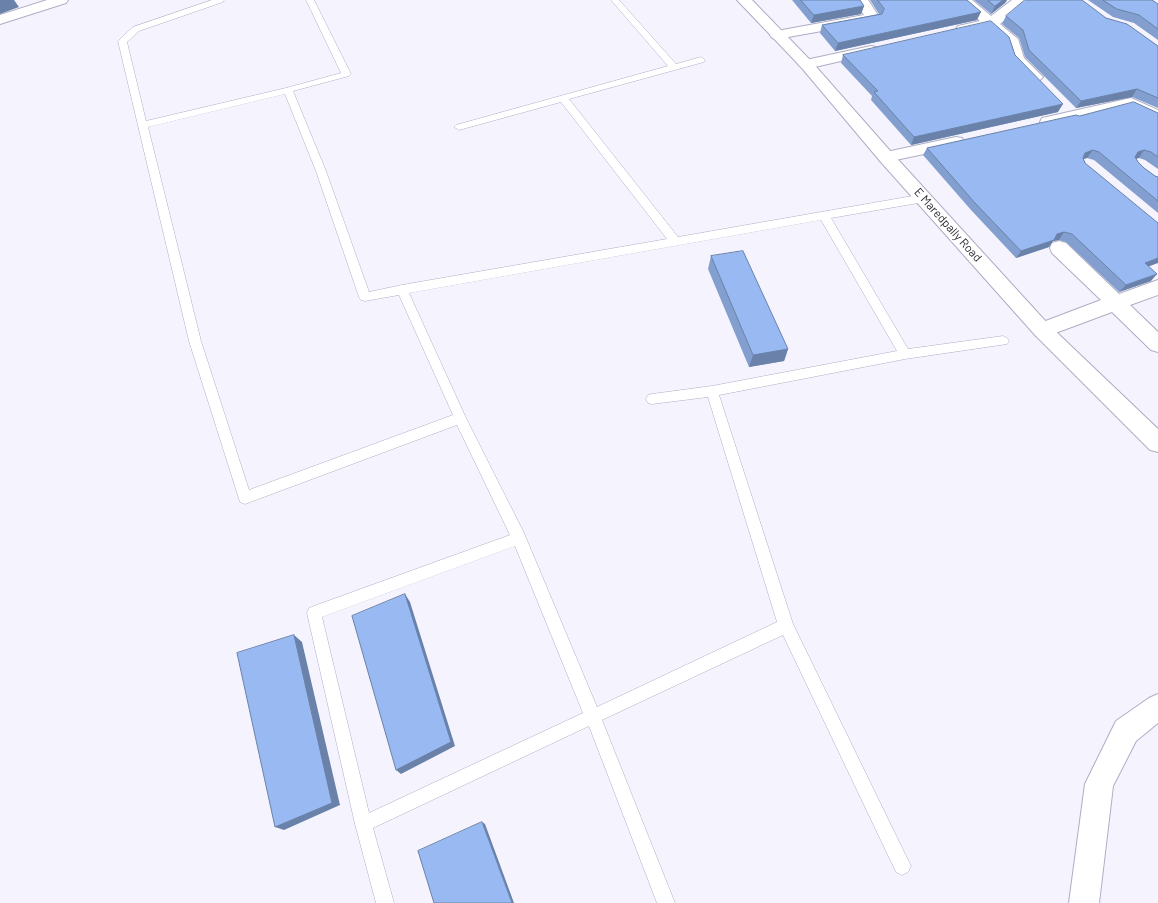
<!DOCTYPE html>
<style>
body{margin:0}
canvas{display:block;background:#f5f4fe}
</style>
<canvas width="1158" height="903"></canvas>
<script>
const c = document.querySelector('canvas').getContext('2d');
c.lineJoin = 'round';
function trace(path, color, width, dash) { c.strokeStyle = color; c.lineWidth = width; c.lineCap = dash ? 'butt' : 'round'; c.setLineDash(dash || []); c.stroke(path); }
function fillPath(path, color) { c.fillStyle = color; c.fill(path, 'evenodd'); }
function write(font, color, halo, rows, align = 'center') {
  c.font = font + ' Barlow,sans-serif'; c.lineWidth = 3.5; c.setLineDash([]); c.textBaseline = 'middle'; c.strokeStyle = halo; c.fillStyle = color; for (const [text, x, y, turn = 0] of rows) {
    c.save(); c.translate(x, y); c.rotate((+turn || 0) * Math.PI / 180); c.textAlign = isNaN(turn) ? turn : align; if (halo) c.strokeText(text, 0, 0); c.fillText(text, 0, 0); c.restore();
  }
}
const lane = new Path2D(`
 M 212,0 L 224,0 L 223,2 L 139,31 L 127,42 L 146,121 L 286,88 L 341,73 L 306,0 L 314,0 L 351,74 L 349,76 L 293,91 L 326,171 L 369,292 L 402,285 L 667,239 L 561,102 L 459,130 L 454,127 L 456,125 L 668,66 L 611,0 L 619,0 L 676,64 L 701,57 L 705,60 L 704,62 L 569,99 L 678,237 L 924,194 L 928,196 L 929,198 L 928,200 L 924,202 L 831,218 L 908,349 L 1003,336 L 1007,338 L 1009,341 L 1007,344 L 905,359 L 719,395 L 793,624 L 908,860 L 911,866 L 908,872 L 902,875 L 896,872 L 783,635 L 602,720 L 675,903 L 657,903 L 589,726 L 373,828 L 394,903 L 376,903 L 355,824 L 307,613 L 309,608 L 314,606 L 510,535 L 457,425 L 245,504 L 240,502 L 189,341 L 118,41 L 133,27 ZM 285,94 L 316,171 L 359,297 L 361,300 L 365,301 L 399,295 L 453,415 L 249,490 L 201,341 L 148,127 ZM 821,220 L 897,351 L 712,386 L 652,394 L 648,395 L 646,399 L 648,403 L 652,404 L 708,397 L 777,622 L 597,707 L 524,533 L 466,418 L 409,293 ZM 515,546 L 583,713 L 369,813 L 322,617 Z`);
const street = new Path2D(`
 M 47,0 L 68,0 L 66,3 L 0,24 L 0,15 Z
 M 854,0 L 868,0 L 880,18 L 878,21 L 777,39 L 772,38 L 770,35 L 772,32 L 777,31 L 864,15 Z
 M 956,0 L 972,0 L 991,16 L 1012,0 L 1028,0 L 1000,24 L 1018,39 L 1024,58 L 1043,77 L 1040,80 L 1035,82 L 1030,80 L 1009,59 L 1006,44 L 988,28 L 963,33 L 958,32 L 956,29 L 958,26 L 980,21 Z
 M 871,46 L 876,47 L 878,50 L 876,53 L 806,69 L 801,67 L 798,64 L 801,61 Z
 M 1131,98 L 1158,110 L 1158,121 L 1129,108 L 1048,127 L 1042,126 L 1040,122 L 1042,118 Z
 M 956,137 L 962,138 L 964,142 L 962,146 L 886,162 L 880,161 L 878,157 L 880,153 L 886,152 Z
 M 1059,241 L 1066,243 L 1119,294 L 1158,280 L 1158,295 L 1130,305 L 1158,332 L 1158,352 L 1151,350 L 1112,312 L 1042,338 L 1035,335 L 1032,330 L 1035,325 L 1101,300 L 1052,253 L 1050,248 L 1052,243 Z
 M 1158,694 L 1158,723 L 1136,741 L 1113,786 L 1099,903 L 1069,903 L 1085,784 L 1116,721 L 1149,698 Z`);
const secondary = new Path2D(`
 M 737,0 L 752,0 L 811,61 L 892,153 L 1049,325 L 1158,429 L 1158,452 L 1150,450 L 1035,335 L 880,161 L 801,67 Z`);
trace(lane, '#afadc4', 1);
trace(street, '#afadc4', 2);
trace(secondary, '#afadc4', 2);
fillPath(lane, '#fff');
fillPath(street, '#fff');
fillPath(secondary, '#fff');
fillPath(new Path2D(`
 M 792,0 L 860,0 L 864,6 L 861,14 L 811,23 Z
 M 870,0 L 967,0 L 977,20 L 835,51 L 820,33 L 822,25 L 879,14 Z
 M 974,0 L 1007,0 L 1005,3 L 991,14 Z
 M 1088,0 L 1152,0 L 1158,4 L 1158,40 L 1134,23 L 1113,17 Z
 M 1006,16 L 1106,18 L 1158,46 L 1158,108 L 1132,97 L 1076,108 L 1025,57 L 1019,38 L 1002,24 Z
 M 843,55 L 1015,55 L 1058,112 L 911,145 L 871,100 L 872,96 L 841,63 Z
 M 1158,113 L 1158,169 L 1145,160 L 1139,158 L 1136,158 L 1138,162 L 1144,168 L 1155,176 L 1158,177 L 1158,213 L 1094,160 L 1087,158 L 1083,159 L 1149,266 L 1151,281 L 1119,292 L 1066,242 L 1059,240 L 1053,241 L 1049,247 L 1016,258 L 971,210 L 923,155 L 927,148 L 1079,116 Z
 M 711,256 L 788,349 L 784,361 L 749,367 L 708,269 Z`), '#839fd0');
fillPath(new Path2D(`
 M 0,0 L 14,0 L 19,7 L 0,14 Z
 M 1003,0 L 1007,0 L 1005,3 L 991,14 L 995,6 Z
 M 864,6 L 861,14 L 811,23 L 814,15 Z
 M 981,12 L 977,20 L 835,51 L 838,43 Z
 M 1137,89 L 1132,97 L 1076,108 L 1081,101 Z
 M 1063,104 L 1058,112 L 911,145 L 914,137 Z
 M 1093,150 L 1087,158 L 1080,160 L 1085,153 Z
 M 1144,150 L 1139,158 L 1133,160 L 1138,152 Z
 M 1064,232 L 1059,240 L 1053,241 L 1049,247 L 1016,258 L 1021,251 L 1057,234 Z
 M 1158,258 L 1158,263 L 1139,270 L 1145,263 Z
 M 1157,274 L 1151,281 L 1119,292 L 1126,285 Z
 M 788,349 L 784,361 L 749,367 L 753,355 Z
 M 405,594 L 410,602 L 455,746 L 401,774 L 396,770 Z
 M 294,635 L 302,642 L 340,805 L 284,830 L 275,827 Z
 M 482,822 L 485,824 L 514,903 L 512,903 Z`), '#6a82a9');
const building = new Path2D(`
 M 801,0 L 860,0 L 864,6 L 814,15 Z
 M 878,0 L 967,0 L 981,12 L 838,43 L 822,25 L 882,14 L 884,9 Z
 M 988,0 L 1003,0 L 995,6 Z
 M 1025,0 L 1082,0 L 1106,18 L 1127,24 L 1158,46 L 1158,98 L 1137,89 L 1081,101 L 1029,50 L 1023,30 L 1006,16 Z
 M 1103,0 L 1152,0 L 1158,4 L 1158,29 L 1139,15 L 1117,9 Z
 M 991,21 L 1009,37 L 1015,55 L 1063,104 L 914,137 L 874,92 L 878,91 L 843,55 Z
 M 1134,102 L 1158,113 L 1158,157 L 1151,152 L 1144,150 L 1138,152 L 1135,157 L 1138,162 L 1144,168 L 1155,176 L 1158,177 L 1158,201 L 1099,152 L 1093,150 L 1085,153 L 1083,158 L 1085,163 L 1158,223 L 1158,258 L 1145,263 L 1157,274 L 1126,285 L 1072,234 L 1064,232 L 1057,234 L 1054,240 L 1021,251 L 975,203 L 927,148 L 1076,115 L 1079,116 Z
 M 743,251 L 788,349 L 753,355 L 711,256 Z
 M 405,594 L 451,742 L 396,770 L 352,616 Z
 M 294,635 L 332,803 L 275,827 L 237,653 Z
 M 482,822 L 512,903 L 434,903 L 418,851 Z`);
fillPath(building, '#98b9f2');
trace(building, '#6a82a9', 1);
write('12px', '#302f38', '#fff', [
 ["E Maredpally Road",948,225,48]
]);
</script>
